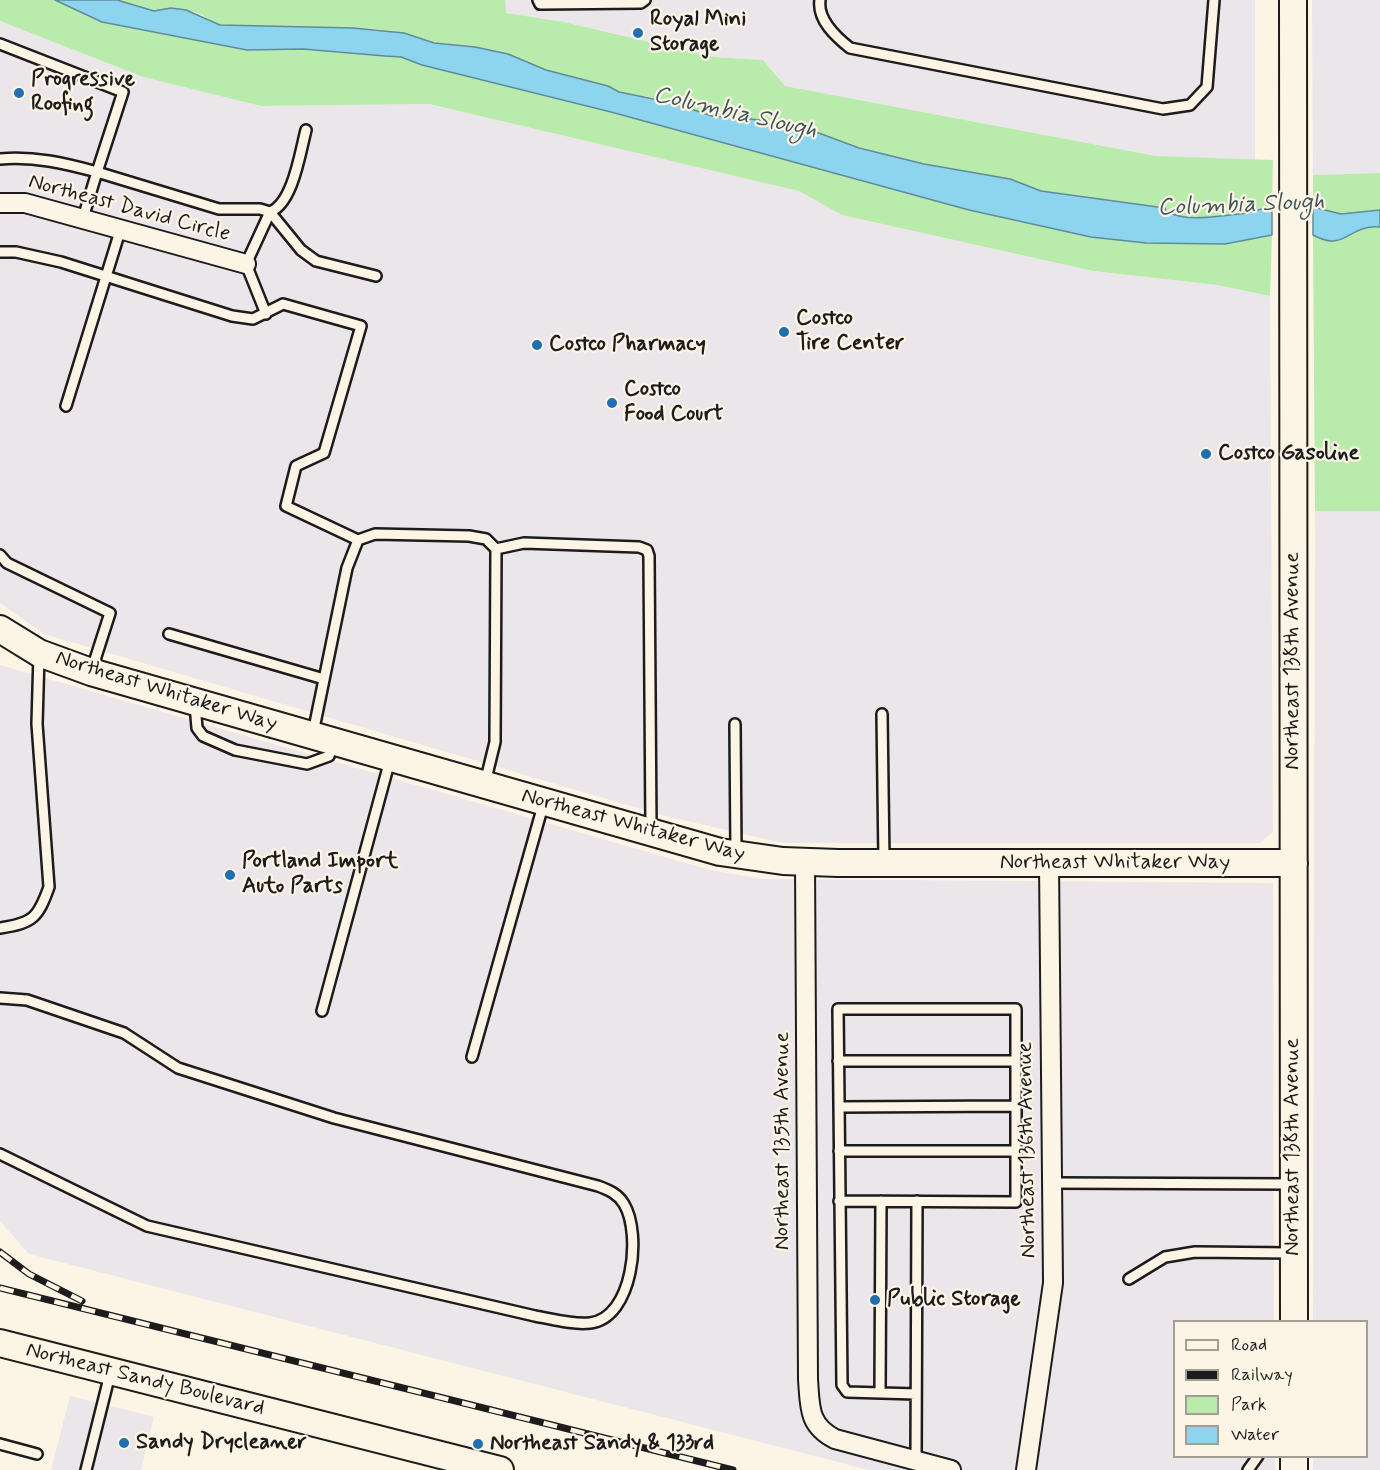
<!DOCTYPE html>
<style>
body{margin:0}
#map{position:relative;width:1380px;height:1470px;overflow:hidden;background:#fcf5e5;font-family:Mynerve,sans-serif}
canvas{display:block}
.legend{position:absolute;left:1173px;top:1320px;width:195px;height:138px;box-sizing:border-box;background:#fcf5e5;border:2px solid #a29e95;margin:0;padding:8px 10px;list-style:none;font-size:18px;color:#1c1c1c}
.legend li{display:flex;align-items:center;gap:12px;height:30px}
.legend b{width:30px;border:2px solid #a29e95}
</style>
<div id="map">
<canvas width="1380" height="1470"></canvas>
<ul class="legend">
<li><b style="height:8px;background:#fcf5e5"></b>Road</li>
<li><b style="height:8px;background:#1c1c1c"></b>Railway</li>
<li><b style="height:16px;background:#b9ebac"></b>Park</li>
<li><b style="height:16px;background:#8dd5ef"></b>Water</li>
</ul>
</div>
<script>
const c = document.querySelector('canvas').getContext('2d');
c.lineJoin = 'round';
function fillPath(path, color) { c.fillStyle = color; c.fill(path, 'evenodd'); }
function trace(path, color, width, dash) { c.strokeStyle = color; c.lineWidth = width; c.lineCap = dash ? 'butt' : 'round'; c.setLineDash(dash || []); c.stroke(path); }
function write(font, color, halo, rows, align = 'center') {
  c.font = font + ' Mynerve,sans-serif'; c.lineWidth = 4.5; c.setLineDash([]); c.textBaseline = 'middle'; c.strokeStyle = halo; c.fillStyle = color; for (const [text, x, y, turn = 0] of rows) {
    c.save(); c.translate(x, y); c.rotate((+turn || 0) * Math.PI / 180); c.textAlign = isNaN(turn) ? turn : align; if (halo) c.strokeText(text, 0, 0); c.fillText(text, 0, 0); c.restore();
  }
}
fillPath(new Path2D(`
 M 505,0 L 1255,0 L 1255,160 L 1156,156 L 785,86 L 763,60 L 713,57 L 564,22 L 505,13 Z
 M 1312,0 L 1380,0 L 1380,173 L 1313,175 Z
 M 0,21 L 143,77 L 261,106 L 429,104 L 800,191 L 842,215 L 1093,271 L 1217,285 L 1270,296 L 1273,832 L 1260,843 L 783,843 L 665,816 L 44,634 L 0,603 Z
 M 1315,511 L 1380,511 L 1380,1470 L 1313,1470 L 1313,1457 L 1366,1456 L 1366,1322 L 1313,1321 Z
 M 0,665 L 710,870 L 764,879 L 1273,883 L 1274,1321 L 1174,1322 L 1174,1456 L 1275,1457 L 1275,1470 L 869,1470 L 29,1254 L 0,1221 Z
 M 70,1396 L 154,1417 L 141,1470 L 51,1470 Z`), '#eae6ea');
fillPath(new Path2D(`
 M 0,0 L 55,0 L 102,22 L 247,50 L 303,49 L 385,56 L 401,57 L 422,65 L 611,112 L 969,210 L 1091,237 L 1146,243 L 1225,244 L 1272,235 L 1270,296 L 1217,285 L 1093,271 L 842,215 L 799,191 L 429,104 L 261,106 L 143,77 L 0,21 Z
 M 117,0 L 505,0 L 506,13 L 564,22 L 713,57 L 763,60 L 785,86 L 1156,156 L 1273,160 L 1272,207 C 1241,211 1195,227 1166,211 L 1041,191 L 1010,179 L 924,164 L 859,148 L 816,132 L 781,127 L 760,120 L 712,116 L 655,98 L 619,92 L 608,86 L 546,70 L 508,54 L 475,47 L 434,43 L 404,33 L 376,29 L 220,25 L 198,13 L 171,8 L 154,11 Z
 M 1380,173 L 1380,210 L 1341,214 L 1313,207 L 1313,175 Z
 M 1372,226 L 1380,227 L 1380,511 L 1315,511 L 1313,235 C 1337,248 1348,234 1372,226 Z`), '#b9ebac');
const water = new Path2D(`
 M 55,0 L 117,0 L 154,11 L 171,8 L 186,10 L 220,25 L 353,28 L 404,33 L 434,43 L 475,47 L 508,54 L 546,70 L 608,86 L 619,92 L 673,103 L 712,116 L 760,120 L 781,127 L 816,132 L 859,148 L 924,164 L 1010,179 L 1041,191 L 1165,208 L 1166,211 C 1187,223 1216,216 1240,214 C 1251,213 1261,208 1272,207 L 1272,235 L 1225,244 L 1146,243 L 1091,237 L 969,210 L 611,112 L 422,65 L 401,57 L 385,56 L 303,49 L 247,50 L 102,22 Z
 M 1313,207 L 1341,214 L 1380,210 L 1380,227 C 1348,224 1346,253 1313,235 Z`);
fillPath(water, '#8dd5ef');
trace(water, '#608b9b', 1.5);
const lane = new Path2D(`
 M 538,0 L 540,4 L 641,3 L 645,0
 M 820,0 C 817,20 836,37 850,48 L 1163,109 L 1190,105 L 1207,87 L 1214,0
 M 0,44 L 123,92 L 97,172 L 219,209 L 260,209 L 270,212 L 246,264 L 266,314
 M 306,130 C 300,153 293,203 270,212 L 301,250 L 316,261 L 376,276
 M 0,159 C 34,156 64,163 97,172 L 83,218
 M 0,252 L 16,252 L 61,262 L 232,316 L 253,319 L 283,304 L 361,326 L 324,453 L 296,466 L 286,506 L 358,540
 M 66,406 L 121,228
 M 0,555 L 7,563 L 110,613 L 92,669
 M 169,634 L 324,679
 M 195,704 L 197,728 L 203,736 L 235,750 L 307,764 L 329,756 L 333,745
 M 882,714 L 884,861
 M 735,724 L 736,853
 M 313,733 L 347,568 L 358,540 L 375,534 L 469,536 L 486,539 L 496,549
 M 485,783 L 495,742 L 496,549 L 524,543 L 639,547 L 647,550 L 649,556 L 651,830
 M 0,928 C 33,923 38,918 49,887 L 37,724 L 39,655
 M 0,998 L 27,1000 L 124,1033 L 178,1068 L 334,1118 L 598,1186 C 609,1190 618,1194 624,1204 C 642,1234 633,1318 590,1323 C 573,1325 552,1319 535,1316 L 147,1226 L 0,1154
 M 322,1011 L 390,760
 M 472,1057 L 544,802
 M 838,1061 L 1016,1061
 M 839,1107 L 1016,1106
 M 839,1151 L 1016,1151
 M 1052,1183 L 1293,1184
 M 839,1201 L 1016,1202 L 1016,1009 L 838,1009 L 842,1385 L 847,1392 L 916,1394
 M 1129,1279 L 1165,1257 L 1195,1252 L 1291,1253
 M 880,1393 L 881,1201
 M 0,1444 L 37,1454
 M 916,1462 L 917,1201
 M 86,1470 L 110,1374
 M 1248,1470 L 1258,1456`);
const street = new Path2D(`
 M 0,203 L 25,203 L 246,264
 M 805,862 L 808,1379 C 810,1407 808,1425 835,1439 L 951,1470
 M 1026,1470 L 1053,1283 L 1049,863`);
const secondary = new Path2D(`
 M 1293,0 L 1294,1322
 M 0,629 L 39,653 L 91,672 L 720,852 L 783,861 L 838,863 L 1294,863
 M 0,1343 L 500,1470
 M 1294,1456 L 1294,1470`);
trace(lane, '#1c1c1c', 14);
trace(street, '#1c1c1c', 22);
trace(secondary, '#1c1c1c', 30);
trace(lane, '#fcf5e5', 9);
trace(street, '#fcf5e5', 18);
trace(secondary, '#fcf5e5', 26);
const rail = new Path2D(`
 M 0,1252 L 29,1274 L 82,1301
 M 0,1288 L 733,1470`);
trace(rail, '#1c1c1c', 7);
trace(rail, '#fcf5e5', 4.5, [14]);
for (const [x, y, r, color] of [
 [638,33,6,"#1f6fb2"],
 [19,93,6,"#1f6fb2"],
 [784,332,6,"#1f6fb2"],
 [537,345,6,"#1f6fb2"],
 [612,403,6,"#1f6fb2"],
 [1206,454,6,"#1f6fb2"],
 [230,875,6,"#1f6fb2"],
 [875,1300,6,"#1f6fb2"],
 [124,1443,6,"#1f6fb2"],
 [478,1444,6,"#1f6fb2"]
]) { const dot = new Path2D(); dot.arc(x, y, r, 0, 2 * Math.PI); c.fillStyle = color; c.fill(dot); trace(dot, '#fcf5e5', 2); }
write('bold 22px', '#1c1c1c', '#fcf5e5', [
 ["Royal Mini",650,20],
 ["Storage",650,45],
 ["Progressive",31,80],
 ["Roofing",31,105],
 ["Costco",796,319],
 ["Tire Center",796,344],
 ["Costco Pharmacy",549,345],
 ["Costco",624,390],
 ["Food Court",624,415],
 ["Costco Gasoline",1218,454],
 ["Portland Import",242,862],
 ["Auto Parts",242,887],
 ["Public Storage",887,1300],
 ["Sandy Drycleaner",136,1443],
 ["Northeast Sandy & 133rd",490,1444]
], 'left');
write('22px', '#1c1c1c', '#fcf5e5', [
 ["Northeast David Circle",129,209,15],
 ["Northeast 138th Avenue",1293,661,-90],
 ["Northeast Whitaker Way",166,692,17],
 ["Northeast Whitaker Way",633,826,15],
 ["Northeast Whitaker Way",1115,863],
 ["Northeast 135th Avenue",783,1141,-90],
 ["Northeast 138th Avenue",1293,1147,-90],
 ["Northeast 136th Avenue",1028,1150,-91],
 ["Northeast Sandy Boulevard",145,1380,14]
]);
write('italic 24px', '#3e545b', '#fcf5e5', [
 ["Columbia Slough",735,114,13],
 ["Columbia Slough",1241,206,-2]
]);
</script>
